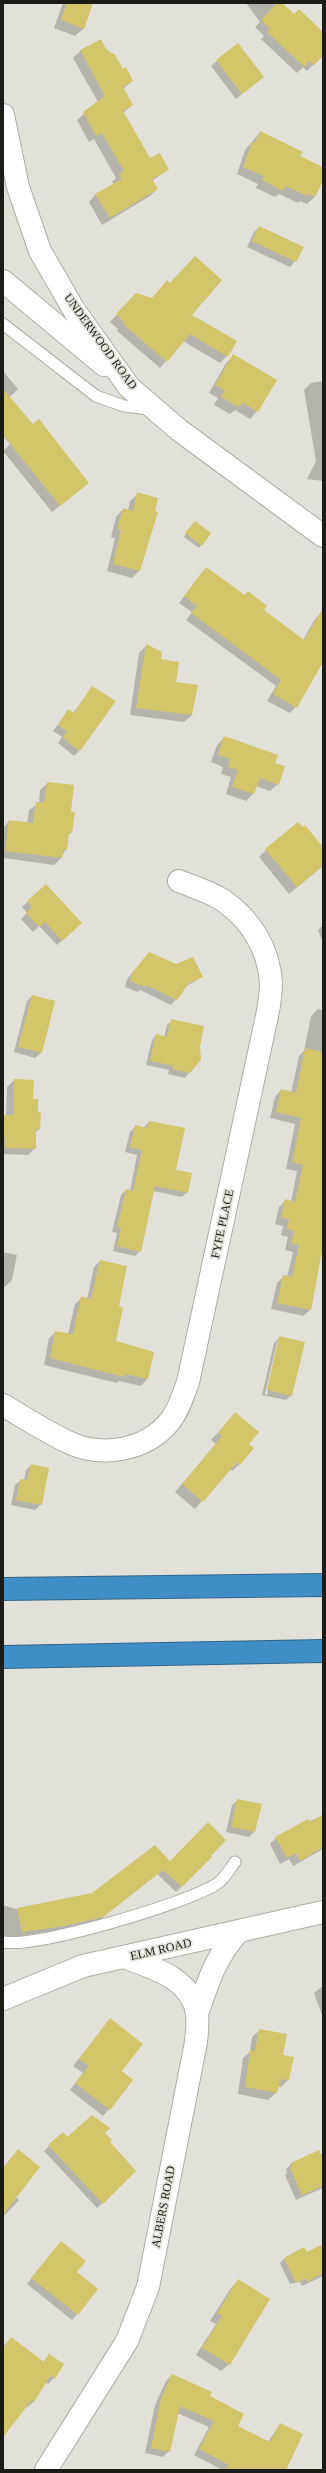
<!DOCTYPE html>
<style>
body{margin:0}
#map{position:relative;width:326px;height:2473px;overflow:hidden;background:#e2e1d9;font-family:"Times New Roman",serif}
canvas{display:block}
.frame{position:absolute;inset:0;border:4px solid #1b1b18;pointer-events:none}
</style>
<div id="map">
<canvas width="326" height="2473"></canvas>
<div class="frame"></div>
</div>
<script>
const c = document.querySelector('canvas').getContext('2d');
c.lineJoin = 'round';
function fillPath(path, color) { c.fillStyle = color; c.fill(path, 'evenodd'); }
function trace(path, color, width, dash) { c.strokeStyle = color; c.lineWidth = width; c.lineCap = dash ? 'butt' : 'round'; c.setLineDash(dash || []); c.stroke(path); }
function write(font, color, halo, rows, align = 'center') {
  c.font = font + ' "Times New Roman",serif'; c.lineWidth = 3.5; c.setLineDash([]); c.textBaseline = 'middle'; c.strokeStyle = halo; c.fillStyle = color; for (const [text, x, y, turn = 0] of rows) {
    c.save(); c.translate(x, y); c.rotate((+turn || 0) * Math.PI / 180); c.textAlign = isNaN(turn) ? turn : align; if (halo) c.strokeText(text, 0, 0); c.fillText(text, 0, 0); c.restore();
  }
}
fillPath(new Path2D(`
 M 63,3 L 92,3 L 83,29 L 75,36 L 54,28 Z
 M 246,3 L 280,3 L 294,15 L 323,33 L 323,55 L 307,71 L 303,67 L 297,73 L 261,39 L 264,36 L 255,27 L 260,22 Z
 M 100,40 L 105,50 L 132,81 L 123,89 L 132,105 L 123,113 L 150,159 L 168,169 L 152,181 L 157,189 L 150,196 L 102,225 L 89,202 L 96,194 L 114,184 L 112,182 L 116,178 L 94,139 L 89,142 L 77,120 L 98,102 L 73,58 L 80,51 Z
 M 238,44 L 263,77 L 236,99 L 211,66 Z
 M 260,132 L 299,157 L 323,168 L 323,179 L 315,197 L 307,204 L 300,201 L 298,203 L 279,194 L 275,197 L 256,188 L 258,184 L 237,174 L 245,150 Z
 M 259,227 L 295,261 L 290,267 L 247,247 L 254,232 Z
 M 130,301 L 190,316 L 227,356 L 220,363 L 183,341 L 160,368 L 117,331 L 118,329 L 110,322 Z
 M 233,356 L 275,380 L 257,411 L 250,419 L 235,410 L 230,414 L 214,405 L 218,398 L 209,393 L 226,363 Z
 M 3,371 L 18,389 L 9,398 L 33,426 L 88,483 L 52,512 L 3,451 L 10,444 L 3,436 Z
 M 323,381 L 323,481 L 307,479 L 316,461 L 304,390 L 311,383 Z
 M 138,494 L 140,570 L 132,578 L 107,571 L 115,538 L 111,537 L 116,517 L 123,509 L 128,510 L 130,501 Z
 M 192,525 L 201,545 L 199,548 L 184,537 Z
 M 206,568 L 244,596 L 248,592 L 263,610 L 303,640 L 315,619 L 321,613 L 323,614 L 323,661 L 296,707 L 290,713 L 267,701 L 276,686 L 186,620 L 192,612 L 179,603 Z
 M 146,646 L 159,660 L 175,682 L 192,715 L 184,722 L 130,715 L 139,653 Z
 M 92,688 L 79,751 L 74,756 L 58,743 L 62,737 L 53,731 L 69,710 L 73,713 Z
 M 224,738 L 274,763 L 278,784 L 270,791 L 256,786 L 253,794 L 246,801 L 226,794 L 231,777 L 221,774 L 223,767 L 211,762 L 217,745 Z
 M 48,783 L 70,813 L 71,832 L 68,836 L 66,849 L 61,858 L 54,865 L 3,858 L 3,828 L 9,821 L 27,824 L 29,810 L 39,803 L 40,790 Z
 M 323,848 L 323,866 L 289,894 L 259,857 L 266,850 Z
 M 46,885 L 76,928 L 57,945 L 39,926 L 33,932 L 21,919 L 27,913 L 22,907 Z
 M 323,925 L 323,943 L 318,930 Z
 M 149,953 L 202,977 L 185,987 L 171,1005 L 140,990 L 138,992 L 125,987 L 127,979 Z
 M 32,996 L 54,1001 L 41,1053 L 35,1058 L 14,1052 L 27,1001 Z
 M 318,1009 L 323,1010 L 323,1242 L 310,1310 L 303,1316 L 271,1309 L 277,1283 L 284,1276 L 287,1277 L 293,1252 L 285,1250 L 288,1237 L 281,1235 L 283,1226 L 275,1224 L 279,1207 L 286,1200 L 291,1202 L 297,1171 L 286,1169 L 295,1124 L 270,1118 L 275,1097 L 281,1090 L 291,1093 L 299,1056 L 304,1051 L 311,1016 Z
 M 172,1020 L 189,1073 L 185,1078 L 168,1074 L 169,1070 L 146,1065 L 152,1040 L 156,1035 L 164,1037 L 167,1025 Z
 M 14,1080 L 32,1100 L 37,1113 L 39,1129 L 35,1133 L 35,1148 L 28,1155 L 3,1154 L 3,1116 L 6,1116 L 7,1087 Z
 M 149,1122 L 187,1192 L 182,1197 L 153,1191 L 140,1251 L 135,1256 L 113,1251 L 117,1233 L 112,1232 L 121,1195 L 126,1190 L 130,1191 L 137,1155 L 125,1152 L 130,1132 L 135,1127 L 143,1128 Z
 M 3,1252 L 17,1255 L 12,1280 L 5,1287 L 3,1286 Z
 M 100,1261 L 117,1307 L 115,1342 L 153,1353 L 147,1379 L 141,1386 L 119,1381 L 117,1383 L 44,1365 L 49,1338 L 56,1332 L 68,1334 L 75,1304 L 82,1298 L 87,1299 L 94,1267 Z
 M 280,1337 L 291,1395 L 286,1400 L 262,1395 L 274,1343 ZM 277,1342 L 279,1342 L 267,1395 L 265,1394 Z
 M 236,1413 L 248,1444 L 240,1464 L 232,1471 L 230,1469 L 195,1509 L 175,1492 L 216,1444 L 211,1440 Z
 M 31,1465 L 41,1504 L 35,1510 L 11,1505 L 15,1485 L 21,1480 L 24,1480 L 26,1470 Z
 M 238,1800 L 260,1805 L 254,1832 L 249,1837 L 226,1832 L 232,1805 Z
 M 323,1815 L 323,1849 L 293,1866 L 289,1859 L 280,1864 L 270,1844 L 276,1838 Z
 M 209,1856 L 211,1857 L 176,1892 L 157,1874 L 97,1922 L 39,1935 L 39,1933 L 10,1938 L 3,1936 L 3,1905 L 16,1909 L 93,1894 L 170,1863 Z
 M 323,1986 L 323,2018 L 314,1993 Z
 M 110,2020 L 121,2072 L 109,2109 L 103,2116 L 70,2090 L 83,2073 L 73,2066 Z
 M 260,2030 L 282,2056 L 288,2080 L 281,2087 L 278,2086 L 276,2093 L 268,2100 L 238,2094 L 243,2058 L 250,2052 L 252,2037 Z
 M 104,2133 L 109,2142 L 135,2171 L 97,2208 L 44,2151 L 49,2146 L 67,2138 Z
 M 18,2150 L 15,2197 L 19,2200 L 3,2217 L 3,2168 Z
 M 323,2154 L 323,2188 L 296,2200 L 285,2175 L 287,2173 L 286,2169 L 291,2164 Z
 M 323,2245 L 323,2276 L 302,2286 L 300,2282 L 290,2284 L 280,2263 L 284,2259 L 306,2253 Z
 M 56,2248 L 75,2273 L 97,2290 L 72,2320 L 27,2284 Z
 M 238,2281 L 229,2364 L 221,2371 L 196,2355 L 216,2324 L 210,2321 L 231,2288 Z
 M 11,2338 L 43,2362 L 49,2355 L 54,2378 L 48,2384 L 45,2382 L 34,2401 L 28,2407 L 26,2406 L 3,2436 L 3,2347 Z
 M 172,2375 L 209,2397 L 237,2426 L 268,2442 L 280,2424 L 284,2470 L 222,2470 L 194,2455 L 209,2427 L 177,2413 L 169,2451 L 163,2457 L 145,2453 L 155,2405 L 166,2381 Z`), '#0003');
fillPath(new Path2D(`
 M 67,3 L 93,3 L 84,29 L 61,20 Z
 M 277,3 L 282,3 L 294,14 L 299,9 L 323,32 L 323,56 L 314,65 L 309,61 L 304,67 L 267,32 L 270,29 L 261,20 Z
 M 101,39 L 106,49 L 115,55 L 123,69 L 126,67 L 133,81 L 123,87 L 133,105 L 123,111 L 150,158 L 160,153 L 169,170 L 152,179 L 158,189 L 110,218 L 95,194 L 122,179 L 119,174 L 124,171 L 102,133 L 96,136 L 83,112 L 105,96 L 80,50 Z
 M 238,43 L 264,77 L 242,94 L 216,60 Z
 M 260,131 L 303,152 L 300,156 L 323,167 L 323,181 L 315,197 L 308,194 L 307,196 L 286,186 L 283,191 L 262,180 L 264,176 L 243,167 L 252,142 L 255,143 Z
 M 259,226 L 304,247 L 296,262 L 252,241 Z
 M 195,256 L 222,280 L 192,315 L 237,341 L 228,357 L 190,334 L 167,362 L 123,324 L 124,322 L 116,314 L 136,293 L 152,298 L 167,280 L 170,283 Z
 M 233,354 L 277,380 L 258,412 L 243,403 L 238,407 L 221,397 L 225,391 L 215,385 Z
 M 3,389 L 33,424 L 39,419 L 89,483 L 60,506 L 3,435 Z
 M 137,492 L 158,498 L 155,511 L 158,512 L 140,571 L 113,564 L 121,530 L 117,529 L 123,508 L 133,511 Z
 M 195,521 L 211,533 L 202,546 L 185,533 Z
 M 206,567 L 245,595 L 248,591 L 267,606 L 264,610 L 304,640 L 323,608 L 323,662 L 297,708 L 273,694 L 281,680 L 191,613 L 197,606 L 184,596 Z
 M 146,644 L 162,652 L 161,659 L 179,662 L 176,682 L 198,685 L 192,715 L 136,708 Z
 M 92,686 L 116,701 L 80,751 L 67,742 L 68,741 L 63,737 L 67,731 L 58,725 L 68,709 L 74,713 Z
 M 224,736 L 278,755 L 275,763 L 285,766 L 279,785 L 260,778 L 254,794 L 232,787 L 238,770 L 228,767 L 230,759 L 218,755 Z
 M 47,782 L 74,785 L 71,812 L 75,812 L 72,833 L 69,832 L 67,850 L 64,849 L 62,858 L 5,851 L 9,820 L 33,823 L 36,802 L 44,803 Z
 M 298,822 L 303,827 L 305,825 L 323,847 L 323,866 L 297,887 L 265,849 Z
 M 46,884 L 82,923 L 62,941 L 45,922 L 39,927 L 26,913 L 32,907 L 27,901 Z
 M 149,952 L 176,964 L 193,957 L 203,977 L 189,983 L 177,1000 L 146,985 L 145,987 L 130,981 L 132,973 Z
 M 32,995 L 55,1001 L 42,1053 L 18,1047 Z
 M 171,1019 L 204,1026 L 200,1047 L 201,1060 L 190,1073 L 172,1069 L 173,1066 L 150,1061 L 156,1034 L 167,1037 Z
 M 305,1048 L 323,1052 L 323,1246 L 311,1310 L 277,1303 L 283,1275 L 292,1277 L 299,1245 L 291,1244 L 294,1231 L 287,1229 L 289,1219 L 281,1218 L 285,1199 L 295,1202 L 303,1165 L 292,1162 L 301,1118 L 276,1112 L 281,1089 L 296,1093 Z
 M 14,1079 L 34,1080 L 33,1099 L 38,1099 L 38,1112 L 41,1113 L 40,1130 L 36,1129 L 36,1149 L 5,1148 L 3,1115 L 13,1115 Z
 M 149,1121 L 185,1128 L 176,1170 L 192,1173 L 188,1193 L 155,1186 L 141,1252 L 117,1246 L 121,1228 L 117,1227 L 126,1189 L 133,1191 L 142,1150 L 130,1147 L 135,1125 L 147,1128 Z
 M 100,1260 L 127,1266 L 119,1306 L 123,1308 L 116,1341 L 154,1352 L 148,1379 L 125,1374 L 124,1377 L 50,1358 L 55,1331 L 73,1334 L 81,1296 L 91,1299 Z
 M 279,1336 L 305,1342 L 292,1396 L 267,1390 Z
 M 235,1412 L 259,1432 L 249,1444 L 254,1448 L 240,1465 L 237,1462 L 203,1502 L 182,1484 L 222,1436 L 218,1433 Z
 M 31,1464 L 49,1468 L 42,1505 L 16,1500 L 20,1479 L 27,1480 Z
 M 237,1799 L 262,1804 L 255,1832 L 231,1827 Z
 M 323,1815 L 323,1847 L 300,1861 L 296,1853 L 287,1858 L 275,1837 L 308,1819 L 310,1822 Z
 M 208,1822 L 226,1840 L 211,1856 L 212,1857 L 182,1887 L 163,1870 L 103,1917 L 64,1926 L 22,1932 L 17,1908 L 92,1893 L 155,1845 L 170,1861 Z
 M 110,2018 L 143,2044 L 122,2071 L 133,2080 L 110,2110 L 75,2083 L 89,2066 L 79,2059 Z
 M 259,2029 L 287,2034 L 283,2055 L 294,2057 L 289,2080 L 281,2079 L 277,2093 L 245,2087 L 250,2050 L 255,2051 Z
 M 92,2115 L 110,2128 L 105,2133 L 112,2140 L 110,2142 L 136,2171 L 103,2204 L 48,2145 L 63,2132 L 67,2137 Z
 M 18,2149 L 40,2167 L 3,2215 L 3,2168 Z
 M 319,2150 L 323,2161 L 323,2186 L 302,2195 L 290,2168 L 292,2167 L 291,2163 Z
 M 61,2241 L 86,2261 L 77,2272 L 98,2289 L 78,2315 L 31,2278 Z
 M 323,2244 L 323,2273 L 307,2282 L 305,2278 L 296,2283 L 284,2258 L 304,2247 L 307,2252 Z
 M 238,2279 L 270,2299 L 230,2365 L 202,2348 L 222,2316 L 217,2313 Z
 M 11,2337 L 44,2362 L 49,2354 L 64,2364 L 55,2379 L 50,2376 L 34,2402 L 32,2400 L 3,2437 L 3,2348 Z
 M 172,2374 L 212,2392 L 210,2396 L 244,2414 L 238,2426 L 270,2442 L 280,2423 L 303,2434 L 286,2470 L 226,2470 L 229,2465 L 199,2449 L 214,2421 L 180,2406 L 170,2452 L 151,2448 L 161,2398 Z`), '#d2c56a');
const service = new Path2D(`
 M 3,324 L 96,396 L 124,406 L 150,409
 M 3,1942 C 37,1948 184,1904 215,1885 C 224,1880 229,1870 235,1862`);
const minor = new Path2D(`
 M 3,115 L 18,187 L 40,251 L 74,310 L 129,387 L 179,430 L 323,536
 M 3,281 L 104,365
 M 3,1405 C 25,1418 46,1432 70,1443 C 103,1458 147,1450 170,1421 C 179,1410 183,1395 188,1382 L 267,1016 C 269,1006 271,994 271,983 C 269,949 251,920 224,901 C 211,892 193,887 179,881
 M 3,1999 L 83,1966 L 323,1912
 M 197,2014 C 208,1982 215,1958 238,1932
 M 46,2470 L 127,2341 L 148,2287 L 196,2042 C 197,2033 198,2023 197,2014 C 192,1979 154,1968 126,1958`);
const motorway = new Path2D(`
 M 3,1589 L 323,1585
 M 3,1657 L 323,1651`);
trace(service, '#aeada5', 13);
trace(minor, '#aeada5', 24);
trace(motorway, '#336689', 24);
trace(service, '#fff', 11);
trace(minor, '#fff', 22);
trace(motorway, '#408ec6', 22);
write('12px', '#1b1b18', '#e2e1d9', [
 ["UNDERWOOD ROAD",100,342,54],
 ["FYFE PLACE",223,1224,-78],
 ["ELM ROAD",161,1950,-13],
 ["ALBERS ROAD",164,2207,-79]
]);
</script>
